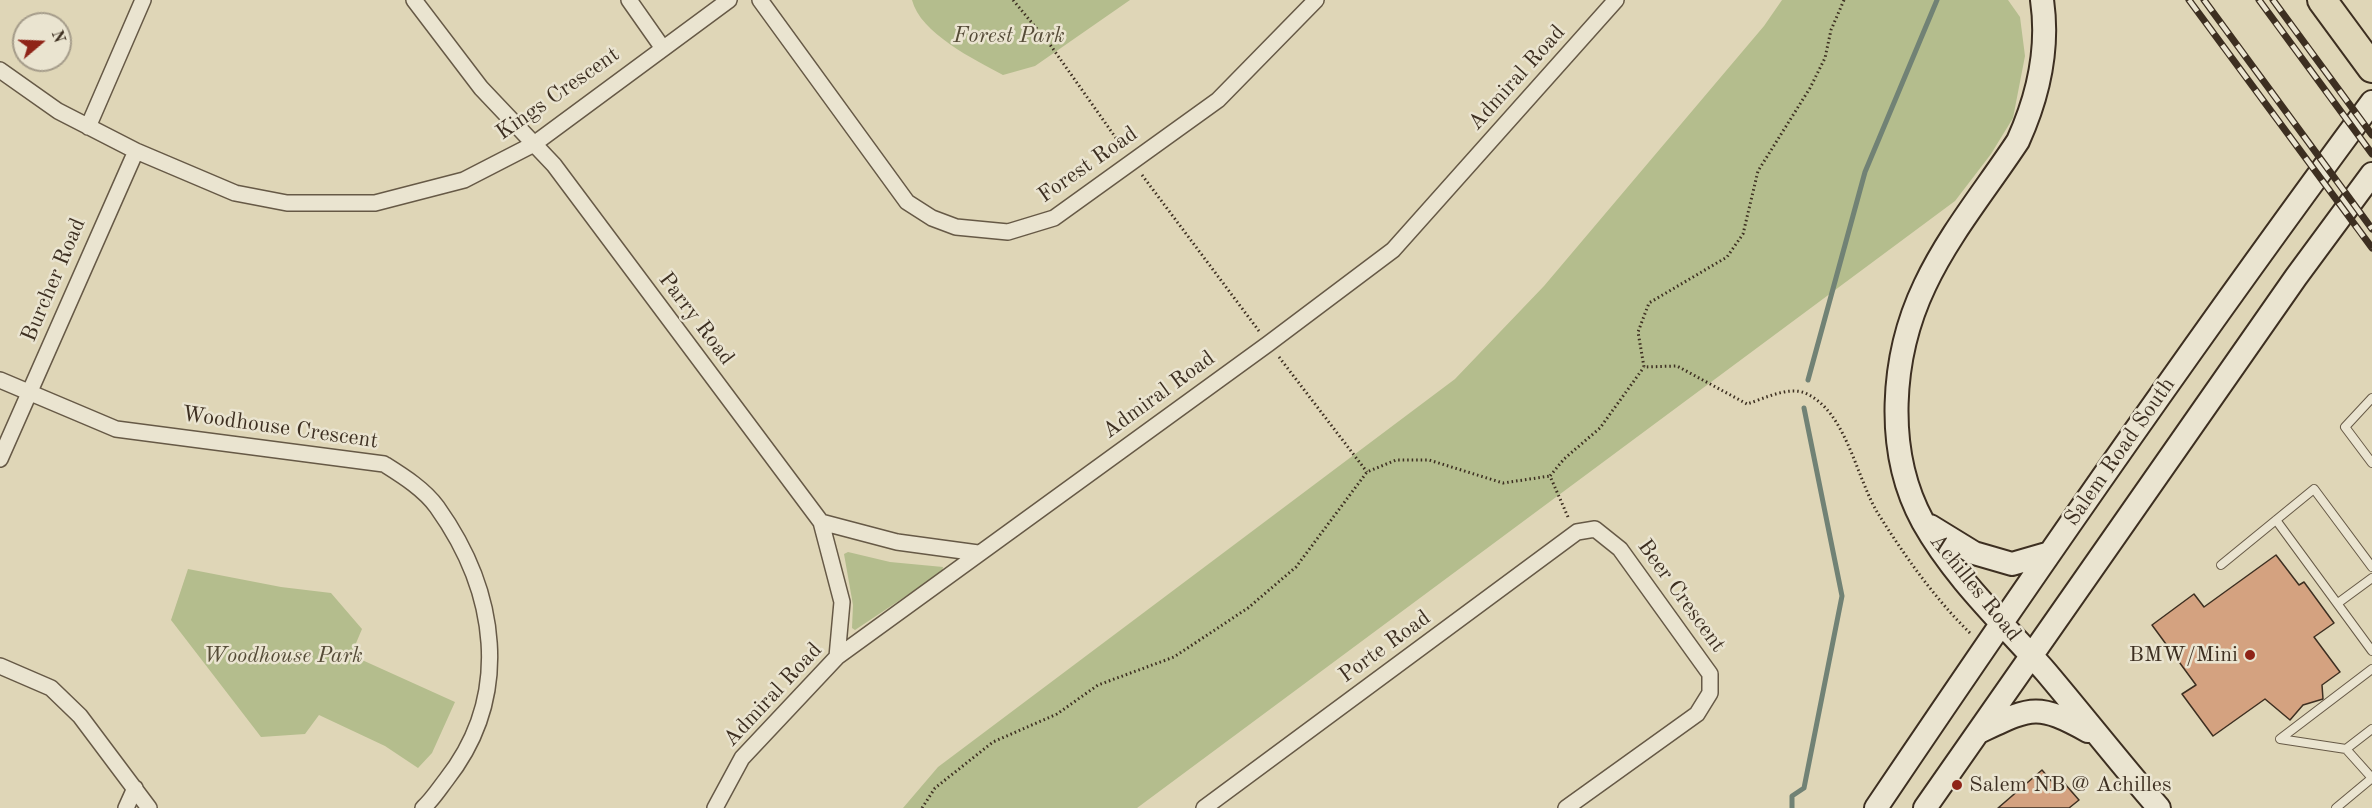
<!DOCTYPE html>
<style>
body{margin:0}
#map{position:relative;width:2372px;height:808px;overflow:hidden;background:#dfd6b7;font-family:"Old Standard TT",serif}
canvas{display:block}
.north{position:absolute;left:12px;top:12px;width:60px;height:60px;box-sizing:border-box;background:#eae4d0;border:2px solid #a59c8a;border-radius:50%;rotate:71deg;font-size:16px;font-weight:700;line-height:24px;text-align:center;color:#3d2f21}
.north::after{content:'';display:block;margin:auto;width:21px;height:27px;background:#8f2418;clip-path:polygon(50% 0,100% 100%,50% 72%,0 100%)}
</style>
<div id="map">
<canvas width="2372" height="808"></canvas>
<div class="north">N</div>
</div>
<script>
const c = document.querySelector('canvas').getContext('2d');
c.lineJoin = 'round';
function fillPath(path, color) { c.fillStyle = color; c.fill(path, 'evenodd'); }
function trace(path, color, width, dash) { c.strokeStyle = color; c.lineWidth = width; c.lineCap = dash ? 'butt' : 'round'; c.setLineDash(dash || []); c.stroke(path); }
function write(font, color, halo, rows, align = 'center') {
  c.font = font + ' "Old Standard TT",serif'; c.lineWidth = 5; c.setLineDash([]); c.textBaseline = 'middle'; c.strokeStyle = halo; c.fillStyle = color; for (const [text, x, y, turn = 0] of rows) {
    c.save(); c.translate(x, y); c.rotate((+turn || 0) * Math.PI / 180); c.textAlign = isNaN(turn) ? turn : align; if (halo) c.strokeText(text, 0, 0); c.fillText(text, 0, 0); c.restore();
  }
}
fillPath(new Path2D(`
 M 912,0 L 1130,0 L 1035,66 L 1003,75 C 975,60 920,33 912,0 Z
 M 1782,0 L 2008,0 L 2020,17 L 2025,56 L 2013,118 L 1991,154 L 1955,201 L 1137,808 L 903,808 L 938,767 L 1455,379 L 1544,286 L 1764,26 Z
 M 848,552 L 890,562 L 943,567 L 942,572 L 855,630 L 852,628 L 853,605 L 844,554 Z
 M 188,569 L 281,587 L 331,593 L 362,629 L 351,655 L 455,702 L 432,753 L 418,768 L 385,746 L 319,715 L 305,734 L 261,737 L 171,620 Z`), '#b4bd8d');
trace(new Path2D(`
 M 1808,380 L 1865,172 L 1937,0
 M 1792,808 L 1792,796 L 1804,788 L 1842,596 L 1804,408`), '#718275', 5);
const building = new Path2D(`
 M 2276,555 L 2299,585 L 2304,582 L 2334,623 L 2314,637 L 2340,672 L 2322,685 L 2323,699 L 2303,705 L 2290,720 L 2265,699 L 2213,736 L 2182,694 L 2196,685 L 2152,625 L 2194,594 L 2204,607 Z
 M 2042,770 L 2059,790 L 2065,784 L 2079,800 L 2069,808 L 1998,808 Z`);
fillPath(building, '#d4a280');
trace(building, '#3d2f21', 1.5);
const lane = new Path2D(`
 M 2372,398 L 2345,427 L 2372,463
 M 2276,520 L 2372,651
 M 2221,565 L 2314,489 L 2372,567
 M 2338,603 L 2372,578
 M 2372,669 L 2280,739 L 2346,749 L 2372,778
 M 2346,749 L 2372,729
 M 2336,808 L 2372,778`);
const street = new Path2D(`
 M 414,0 L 481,88 L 554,165 L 821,522 L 842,602 L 837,657
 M 629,0 L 662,47
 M 760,0 L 907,202 L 932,218 L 956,227 L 1008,232 L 1054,218 L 1218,100 L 1316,0
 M 0,70 L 58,111 L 136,151 L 235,193 L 287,203 L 375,203 L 464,180 L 534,144 L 729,0
 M 88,127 L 143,0
 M 0,380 L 116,429 L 384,464 C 403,476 424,489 437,507 C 497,591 513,695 446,780 C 439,789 432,800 423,808
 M 0,459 L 136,151
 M 821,522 L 897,542 L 978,553
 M 0,666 L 51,688 L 80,716 L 149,808
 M 126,808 L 135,788
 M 715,808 L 742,758 L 837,657 L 1268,344 L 1393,250 L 1616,0
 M 1204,808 L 1577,532 L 1595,529 L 1620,549 L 1710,674 L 1710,693 L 1697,714 L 1566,808`);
const secondary = new Path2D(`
 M 2042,0 C 2049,48 2038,97 2018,141 C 1987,188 1949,234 1925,285 C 1891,356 1884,451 1923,522 C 1955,579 2003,623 2046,672 C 2084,717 2120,763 2159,808
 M 1930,526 L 1974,553 L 2012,564 L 2050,553
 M 1981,731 C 2032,707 2037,703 2088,731
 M 1876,808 C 2037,569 2201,333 2372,102
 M 1925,808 L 2296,277 L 2372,174`);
const highway = new Path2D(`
 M 2322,0 L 2372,68`);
trace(lane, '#665946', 10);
trace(street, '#665946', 18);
trace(secondary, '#3d2f21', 26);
trace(highway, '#3d2f21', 32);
trace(new Path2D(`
 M 1013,0 L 1051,46 L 1123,148
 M 1844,0 L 1831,30 L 1825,58 L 1810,88 L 1758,171 L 1743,234 L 1727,257 L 1649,303 L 1638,332 L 1644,367 L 1677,366 L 1747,404 C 1763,399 1788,386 1805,393 C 1847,411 1856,479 1879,515 C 1906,558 1936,600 1972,635
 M 1142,175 L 1259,331
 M 1279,357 L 1367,472
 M 1568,517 L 1550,476 L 1564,459 L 1600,428 L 1644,367
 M 922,808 L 935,788 L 993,742 L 1057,714 L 1098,685 L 1174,657 L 1248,608 L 1296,567 L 1367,472 L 1396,460 L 1429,460 L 1503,483 L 1550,476`), '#3d2f21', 3, [1.5, 3]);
trace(lane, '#eae4d0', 8);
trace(street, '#eae4d0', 15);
trace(secondary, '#eae4d0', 22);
trace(highway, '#dfd6b7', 28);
const rail = new Path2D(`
 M 2189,0 L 2372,248
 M 2204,0 L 2372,229
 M 2259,0 L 2372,154
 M 2273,0 L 2372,135`);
trace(rail, '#3d2f21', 7);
trace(rail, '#eae4d0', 4.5, [14]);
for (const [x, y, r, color] of [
 [2250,655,6,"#8f2418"],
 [1957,785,6,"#8f2418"]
]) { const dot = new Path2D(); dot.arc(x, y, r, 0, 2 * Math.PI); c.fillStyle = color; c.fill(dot); trace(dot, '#eae4d0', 2); }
write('italic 22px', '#554b37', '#eae4d0', [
 ["Forest Park",1009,36],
 ["Woodhouse Park",283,656]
]);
write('22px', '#3d2f21', '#eae4d0', [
 ["Admiral Road",1517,78,-48],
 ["Kings Crescent",558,94,-35],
 ["Forest Road",1088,165,-35],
 ["Burcher Road",54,280,-67],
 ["Parry Road",696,319,53],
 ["Admiral Road",1159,395,-36],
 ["Woodhouse Crescent",280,428,8],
 ["Salem Road South",2120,452,-55],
 ["Achilles Road",1975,588,51],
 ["Beer Crescent",1681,596,54],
 ["Porte Road",1385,647,-36],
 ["Admiral Road",773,695,-47]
]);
write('22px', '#3d2f21', '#eae4d0', [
 ["BMW/Mini",2238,655],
 ["Salem NB @ Achilles",1969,785,"left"]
], 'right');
</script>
